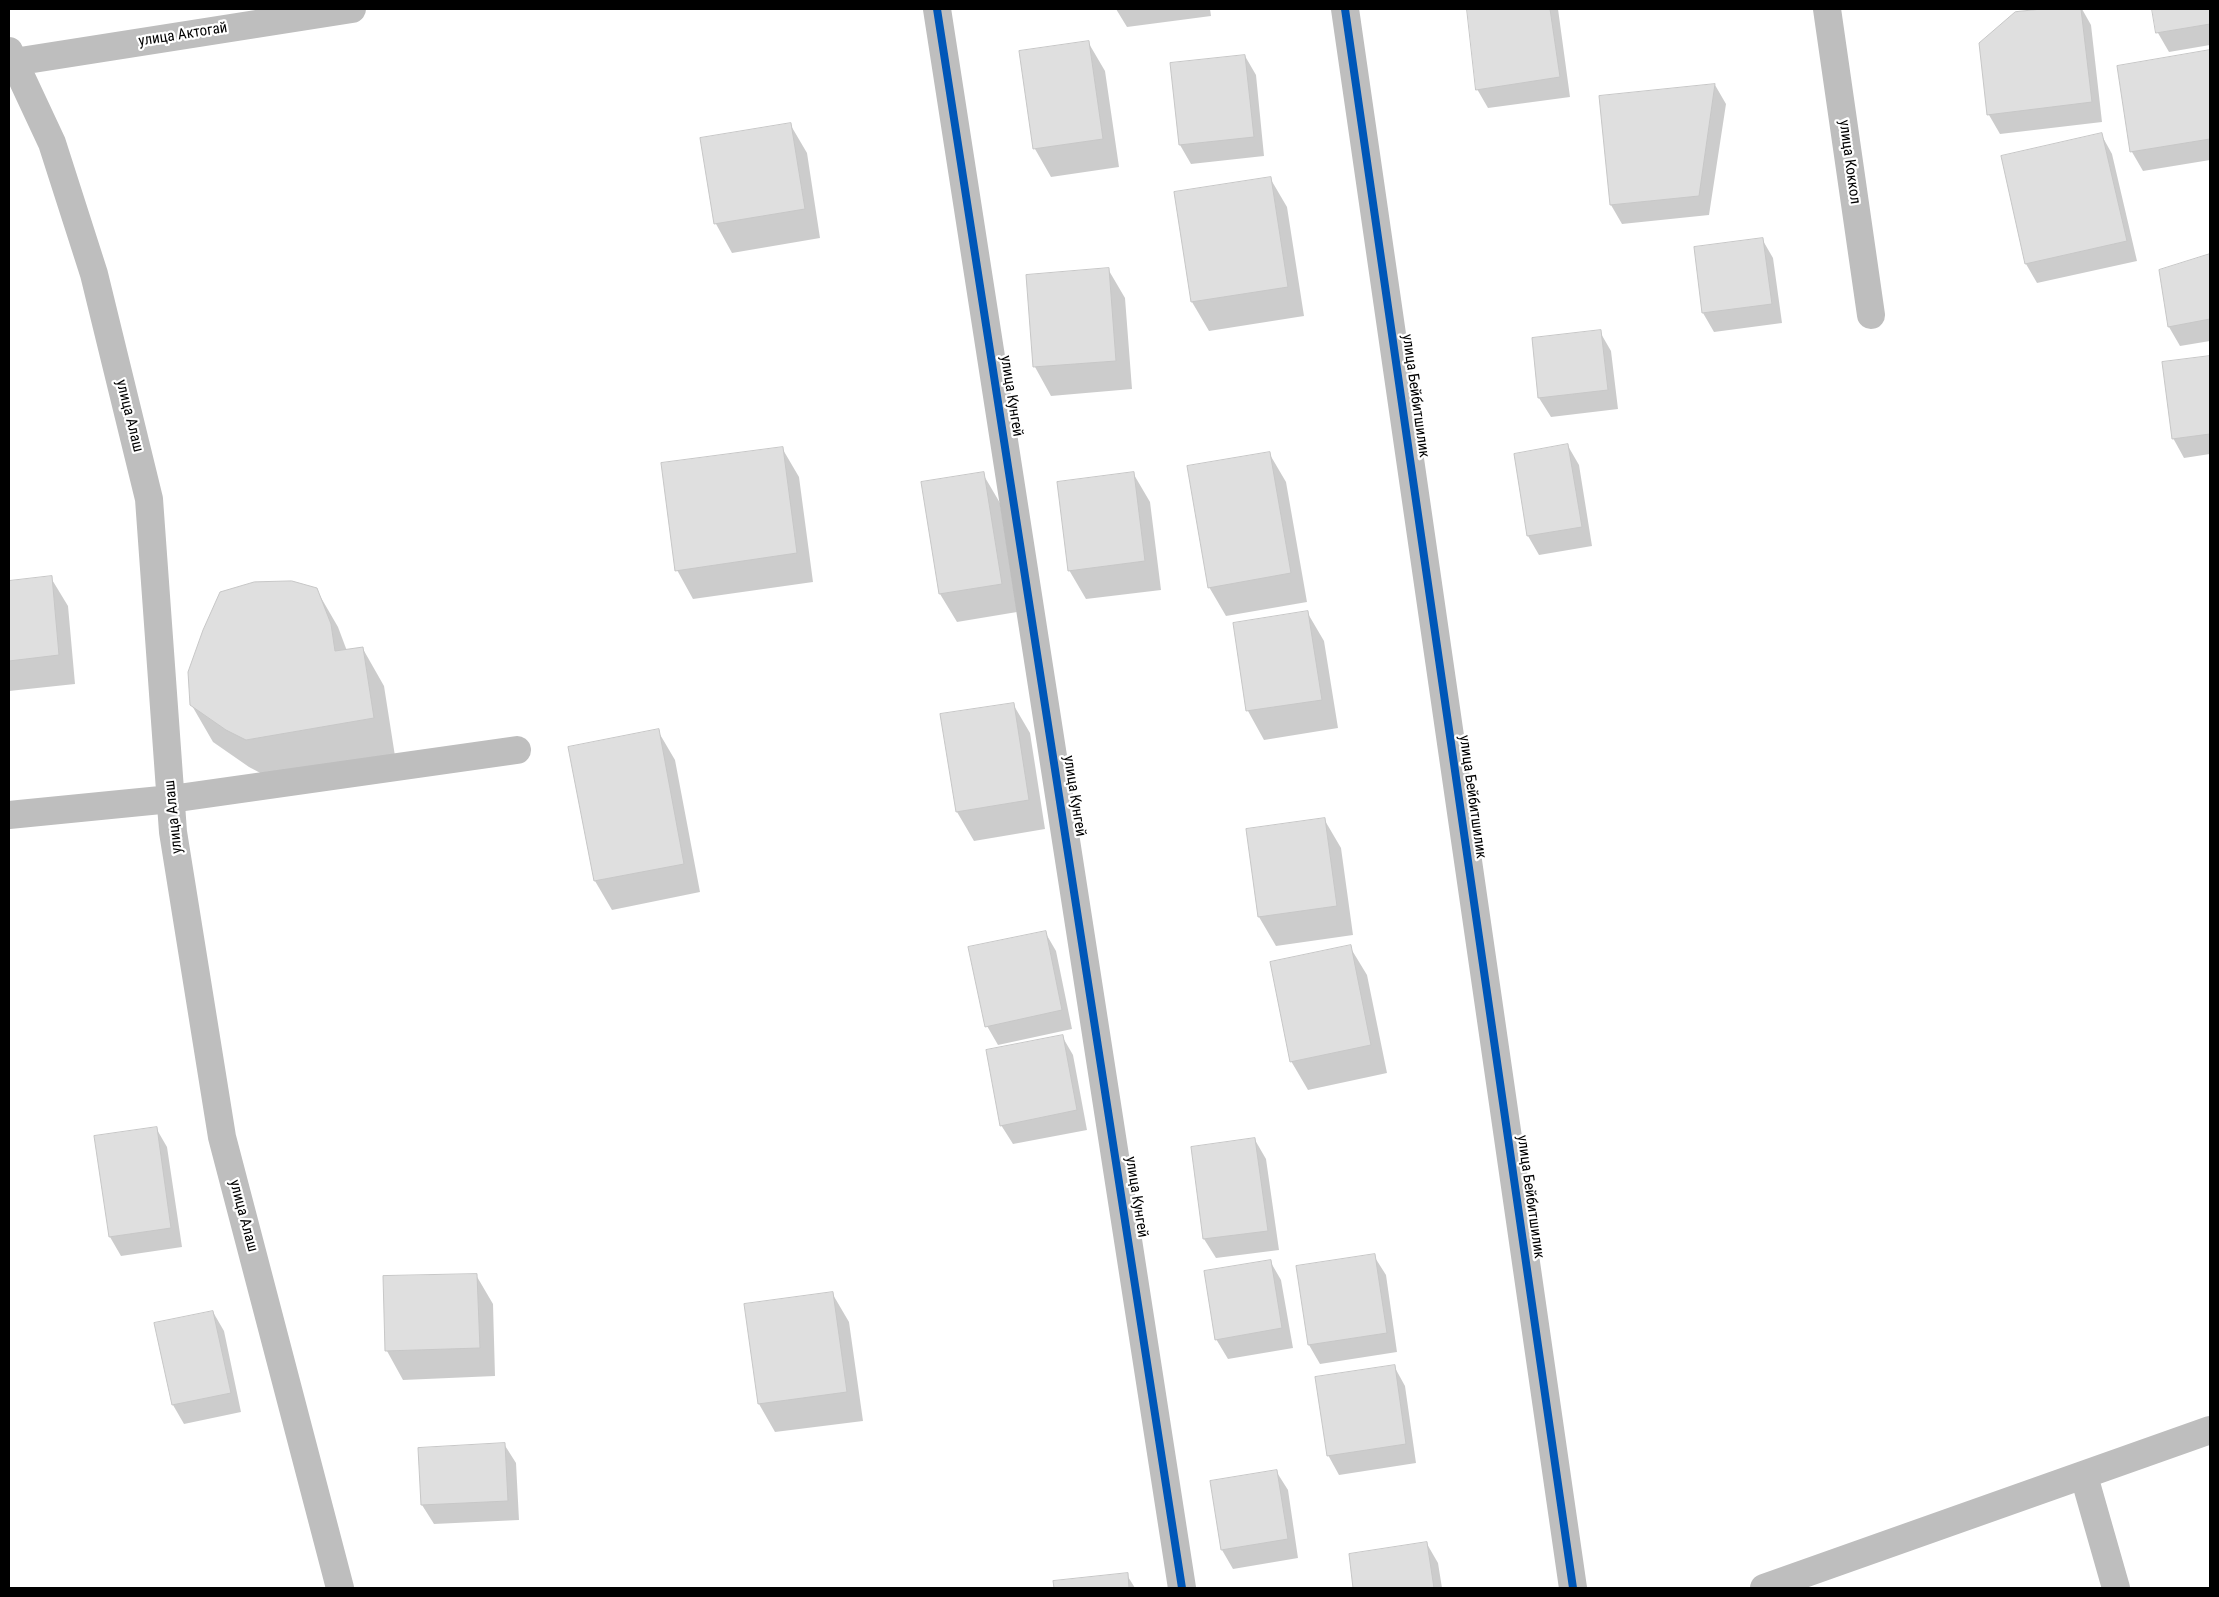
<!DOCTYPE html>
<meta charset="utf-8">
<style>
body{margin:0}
#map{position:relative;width:2219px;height:1597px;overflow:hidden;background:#fff;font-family:"Roboto Condensed",sans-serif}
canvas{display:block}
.frame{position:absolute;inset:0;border:10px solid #000;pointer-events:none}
</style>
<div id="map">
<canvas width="2219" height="1597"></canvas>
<div class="frame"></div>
</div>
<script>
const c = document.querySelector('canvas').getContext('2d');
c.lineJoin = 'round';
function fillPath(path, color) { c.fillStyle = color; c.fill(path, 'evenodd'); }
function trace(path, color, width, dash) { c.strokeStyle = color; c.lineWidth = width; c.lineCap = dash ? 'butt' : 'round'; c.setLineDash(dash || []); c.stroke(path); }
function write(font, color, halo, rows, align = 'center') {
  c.font = font + ' "Roboto Condensed",sans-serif'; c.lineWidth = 4.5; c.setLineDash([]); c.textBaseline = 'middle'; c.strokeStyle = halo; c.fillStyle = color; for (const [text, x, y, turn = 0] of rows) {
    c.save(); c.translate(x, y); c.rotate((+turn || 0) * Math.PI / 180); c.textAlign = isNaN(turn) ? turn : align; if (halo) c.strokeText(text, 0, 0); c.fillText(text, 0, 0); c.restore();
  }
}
fillPath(new Path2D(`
 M 1116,9 L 1210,9 L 1211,16 L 1127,27 Z
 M 1468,9 L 1558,9 L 1570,97 L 1488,108 L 1477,89 Z
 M 2052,9 L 2082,9 L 2091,25 L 2102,122 L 2000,134 L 1989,115 L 1980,44 L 2015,13 Z
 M 2154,9 L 2210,9 L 2210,45 L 2169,52 L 2158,33 Z
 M 1088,42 L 1105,71 L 1119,167 L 1051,177 L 1035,149 Z
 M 2210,51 L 2210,160 L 2143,171 L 2132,152 L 2118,67 Z
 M 1245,56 L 1256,75 L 1264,156 L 1191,164 L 1180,145 Z
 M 1715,85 L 1726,104 L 1709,215 L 1622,224 L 1611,205 L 1600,98 Z
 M 790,124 L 807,153 L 820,238 L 732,253 L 716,224 L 702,139 Z
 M 2101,134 L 2112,154 L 2137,261 L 2037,283 L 2026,264 L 2002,157 Z
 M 1270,178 L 1287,207 L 1304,316 L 1209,331 L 1192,302 L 1176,193 Z
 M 1762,239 L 1773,258 L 1782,323 L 1714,332 L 1703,313 Z
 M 2210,255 L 2210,341 L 2180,346 L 2169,327 L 2160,271 Z
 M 1108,269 L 1125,298 L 1132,389 L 1051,396 L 1035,367 Z
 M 1600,332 L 1611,351 L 1618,409 L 1551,417 L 1539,398 Z
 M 2210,357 L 2210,454 L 2184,458 L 2173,438 L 2164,363 Z
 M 1568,446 L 1579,465 L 1592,546 L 1539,555 L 1528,536 Z
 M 782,448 L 799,477 L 813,582 L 693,599 L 677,570 Z
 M 1269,453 L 1286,482 L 1307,602 L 1226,616 L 1209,587 Z
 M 1133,473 L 1150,502 L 1161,590 L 1086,599 L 1069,570 Z
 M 983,474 L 1000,503 L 1017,612 L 957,622 L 940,594 Z
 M 51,578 L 68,606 L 75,684 L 9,691 L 9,582 Z
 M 316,589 L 338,627 L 347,651 L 363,649 L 384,686 L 395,756 L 268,777 L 249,767 L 213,742 L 191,704 Z
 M 1307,612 L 1324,641 L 1338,728 L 1264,740 L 1248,711 L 1235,624 Z
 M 1013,704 L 1030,733 L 1045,829 L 974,841 L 957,812 L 942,715 Z
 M 658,731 L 675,760 L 700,892 L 612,910 L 595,881 Z
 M 1324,819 L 1341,848 L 1353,935 L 1276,946 L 1259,917 L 1248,830 Z
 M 1045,932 L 1056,951 L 1072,1029 L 998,1045 L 987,1026 Z
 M 1350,947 L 1367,975 L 1387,1073 L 1308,1090 L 1291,1061 Z
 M 1062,1036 L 1073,1055 L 1087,1130 L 1013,1144 L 1001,1125 Z
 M 156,1128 L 167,1147 L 182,1247 L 121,1256 L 110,1237 Z
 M 1255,1140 L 1266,1159 L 1279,1250 L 1216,1258 L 1204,1239 L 1192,1148 Z
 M 1374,1256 L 1386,1275 L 1397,1352 L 1320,1364 L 1309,1345 Z
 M 1270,1261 L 1281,1280 L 1293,1348 L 1228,1359 L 1216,1339 Z
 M 476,1275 L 493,1304 L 495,1376 L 403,1380 L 387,1351 Z
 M 832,1293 L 849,1322 L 863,1421 L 775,1432 L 759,1404 Z
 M 213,1312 L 224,1331 L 241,1412 L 184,1424 L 173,1405 L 156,1324 Z
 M 1394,1366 L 1405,1386 L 1416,1463 L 1339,1475 L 1328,1455 Z
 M 504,1444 L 516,1463 L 519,1520 L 434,1524 L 422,1505 L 419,1449 Z
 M 1276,1471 L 1288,1490 L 1298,1558 L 1233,1569 L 1222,1550 Z
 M 1427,1544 L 1438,1563 L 1442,1588 L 1355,1588 L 1350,1555 Z
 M 1127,1575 L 1135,1588 L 1055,1588 L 1054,1582 Z`), '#0003');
const building = new Path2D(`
 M 1467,9 L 1550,9 L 1560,77 L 1476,90 Z
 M 2042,9 L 2081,9 L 2092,102 L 1987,115 L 1979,43 L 2015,12 Z
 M 2152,9 L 2210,9 L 2210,24 L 2156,33 Z
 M 1089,41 L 1103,139 L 1033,149 L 1019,51 Z
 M 2210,50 L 2210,139 L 2130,152 L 2117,66 Z
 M 1245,55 L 1254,137 L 1179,145 L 1170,63 Z
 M 1715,84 L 1699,196 L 1610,205 L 1599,96 Z
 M 791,123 L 805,209 L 714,224 L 700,138 Z
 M 2102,133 L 2127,241 L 2025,264 L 2001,156 Z
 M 1271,177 L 1288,287 L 1191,302 L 1174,192 Z
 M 1763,238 L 1772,304 L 1702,313 L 1694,247 Z
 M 2210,254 L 2210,319 L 2168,327 L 2159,270 Z
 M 1109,268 L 1116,361 L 1033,367 L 1026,275 Z
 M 1601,330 L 1608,390 L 1538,398 L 1532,338 Z
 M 2210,356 L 2210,434 L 2172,439 L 2162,362 Z
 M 1568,444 L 1582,527 L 1527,536 L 1514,454 Z
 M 783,447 L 797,553 L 675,571 L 661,463 Z
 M 1270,452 L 1291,573 L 1208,588 L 1187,466 Z
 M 984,472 L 1002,584 L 939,594 L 921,482 Z
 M 1134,472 L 1145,561 L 1068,571 L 1057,482 Z
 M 52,576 L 59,655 L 9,661 L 9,581 Z
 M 292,581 L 317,588 L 331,624 L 335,651 L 363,647 L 374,718 L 246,740 L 226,730 L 190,705 L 188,672 L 203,630 L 220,592 L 254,582 Z
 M 1308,611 L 1322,700 L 1246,711 L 1233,623 Z
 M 1014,703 L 1029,800 L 956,812 L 940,714 Z
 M 659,729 L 684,864 L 594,881 L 568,747 Z
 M 1325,818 L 1337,906 L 1258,917 L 1246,829 Z
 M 1046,931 L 1062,1010 L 985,1027 L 968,947 Z
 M 1351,945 L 1371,1045 L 1290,1062 L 1270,962 Z
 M 1063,1035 L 1077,1110 L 1000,1126 L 986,1050 Z
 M 157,1127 L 171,1228 L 109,1237 L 94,1136 Z
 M 1255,1138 L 1268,1231 L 1203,1239 L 1191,1147 Z
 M 1375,1254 L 1387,1333 L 1308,1345 L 1296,1266 Z
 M 1271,1260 L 1282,1328 L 1215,1340 L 1204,1271 Z
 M 477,1274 L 480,1348 L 385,1351 L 383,1276 Z
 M 833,1292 L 847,1392 L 758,1404 L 744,1304 Z
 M 213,1311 L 231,1393 L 172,1405 L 154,1323 Z
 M 1395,1365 L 1406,1444 L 1327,1456 L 1315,1377 Z
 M 505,1443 L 508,1501 L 421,1505 L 418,1448 Z
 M 1277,1470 L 1288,1539 L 1221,1550 L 1210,1481 Z
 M 1427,1542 L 1434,1588 L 1353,1588 L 1349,1554 Z
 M 1128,1573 L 1129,1588 L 1054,1588 L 1053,1581 Z`);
fillPath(building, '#dfdfdf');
trace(building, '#c7c7c7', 1);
trace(new Path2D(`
 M 937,9 L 1182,1588
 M 1345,9 L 1573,1588
 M 1827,9 L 1871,315
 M 9,51 L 52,143 L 94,274 L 149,499 L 173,832 L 222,1137 L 340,1588
 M 14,62 L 352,9
 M 9,815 L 171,799 L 517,750
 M 2084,1476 L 2116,1588
 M 1764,1588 L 2210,1430`), '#bebebe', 28);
trace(new Path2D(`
 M 937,9 L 1182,1588
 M 1345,9 L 1573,1588`), '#0057b8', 8);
write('15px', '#000', '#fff', [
 ["улица Актогай",183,35,-9],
 ["улица Коккол",1849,162,82],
 ["улица Кунгей",1011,396,81],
 ["улица Бейбитшилик",1415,396,82],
 ["улица Алаш",129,416,76],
 ["улица Кунгей",1074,796,81],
 ["улица Бейбитшилик",1472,797,82],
 ["улица Алаш",174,817,-96],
 ["улица Кунгей",1136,1197,81],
 ["улица Бейбитшилик",1530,1197,82],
 ["улица Алаш",243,1216,75]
]);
</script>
